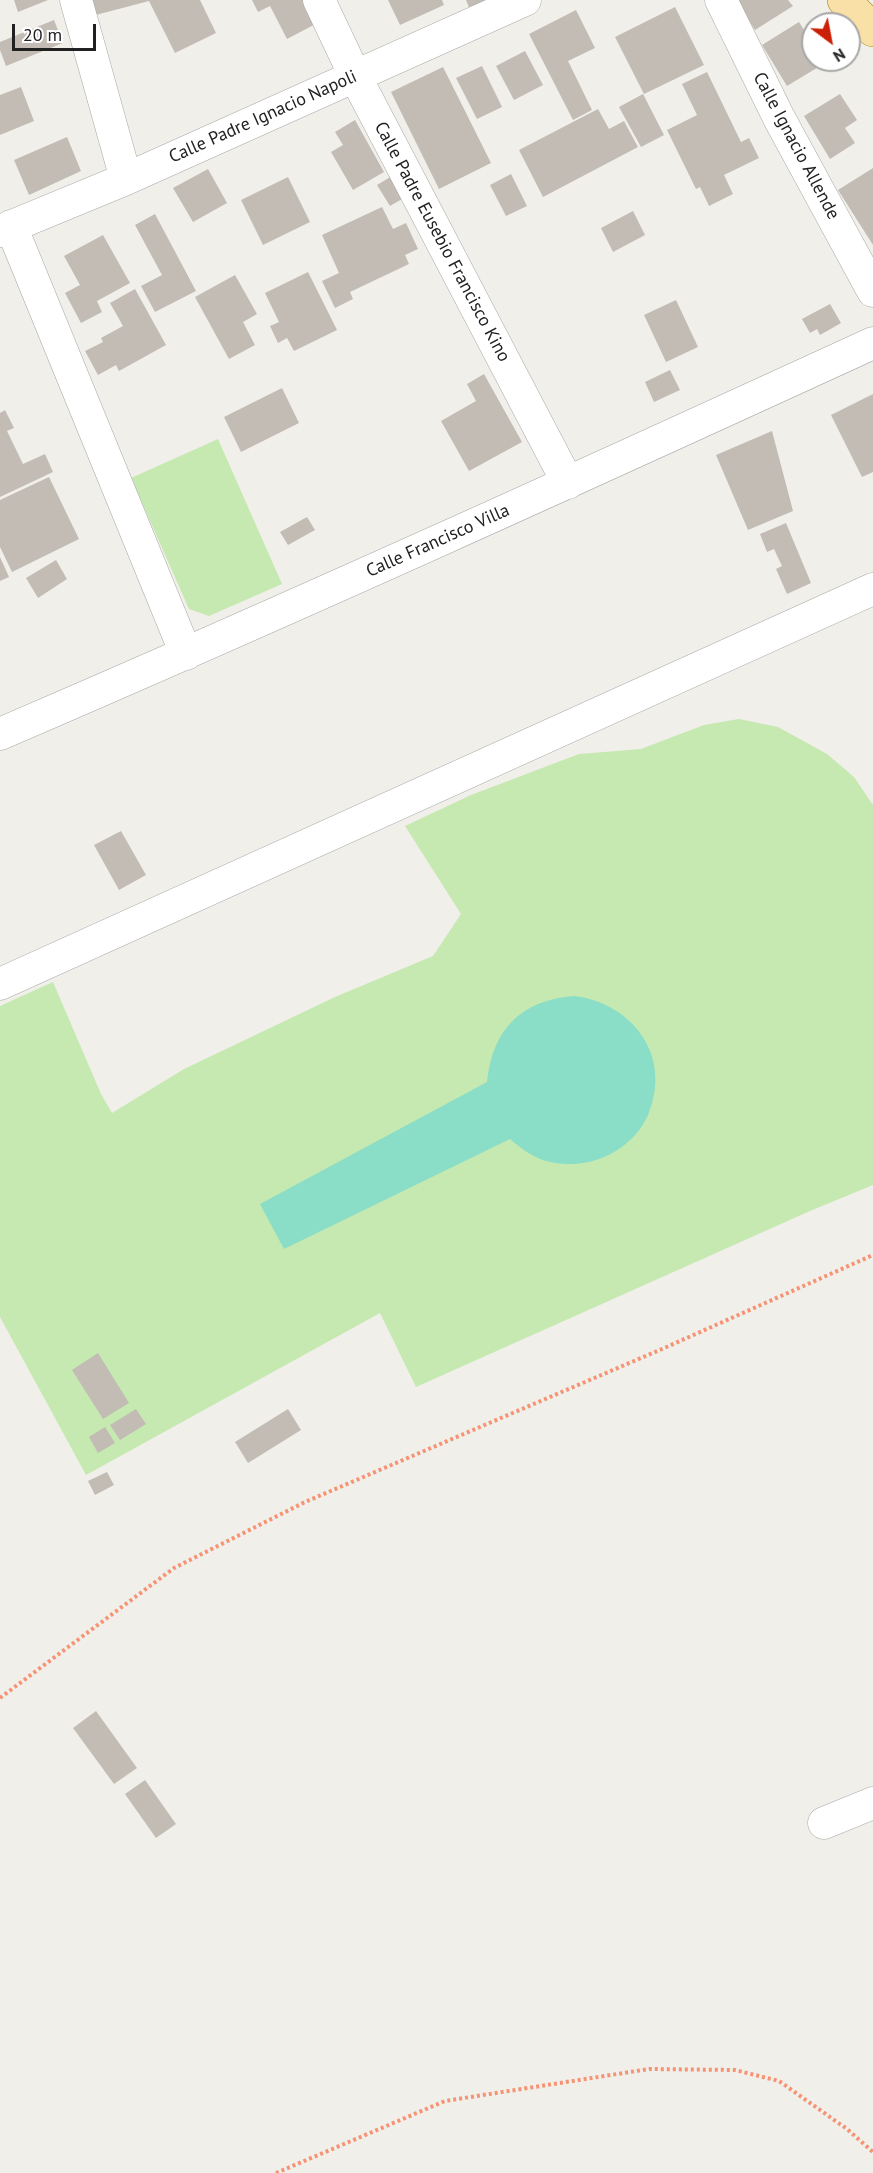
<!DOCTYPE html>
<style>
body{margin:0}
#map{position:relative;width:873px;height:2173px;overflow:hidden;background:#f1efe9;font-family:"PT Sans",sans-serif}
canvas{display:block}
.north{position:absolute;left:801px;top:12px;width:60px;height:60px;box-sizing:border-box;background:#fff;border:2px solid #a6a6a6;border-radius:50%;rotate:148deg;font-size:16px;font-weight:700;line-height:24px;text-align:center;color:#212121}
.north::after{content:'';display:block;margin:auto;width:21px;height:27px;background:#cc1f07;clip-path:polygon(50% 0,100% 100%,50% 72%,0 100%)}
.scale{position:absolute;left:12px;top:24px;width:84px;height:27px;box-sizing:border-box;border:3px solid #212121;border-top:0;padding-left:8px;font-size:18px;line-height:21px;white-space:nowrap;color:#212121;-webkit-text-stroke:4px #fff;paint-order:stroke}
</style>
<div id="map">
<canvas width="873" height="2173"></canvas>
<div class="north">N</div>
<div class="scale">20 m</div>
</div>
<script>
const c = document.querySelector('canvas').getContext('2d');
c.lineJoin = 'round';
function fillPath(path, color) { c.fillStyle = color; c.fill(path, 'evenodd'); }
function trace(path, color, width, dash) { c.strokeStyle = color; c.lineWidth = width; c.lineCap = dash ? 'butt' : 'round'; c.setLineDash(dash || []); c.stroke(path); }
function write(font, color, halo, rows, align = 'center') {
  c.font = font + ' "PT Sans",sans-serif'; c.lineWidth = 6; c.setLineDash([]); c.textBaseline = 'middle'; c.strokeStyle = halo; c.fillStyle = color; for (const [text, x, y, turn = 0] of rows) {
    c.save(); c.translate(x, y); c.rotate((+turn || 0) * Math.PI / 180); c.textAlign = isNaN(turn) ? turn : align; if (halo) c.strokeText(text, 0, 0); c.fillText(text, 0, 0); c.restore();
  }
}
fillPath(new Path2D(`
 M 218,439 L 282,584 L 209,616 L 189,609 L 131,478 Z
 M 739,719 L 778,727 L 827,754 L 854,777 L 873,805 L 873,1185 L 810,1211 L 416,1387 L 380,1313 L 86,1475 L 0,1317 L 0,1006 L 53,982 L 101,1094 L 112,1113 L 184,1069 L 335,997 L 433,956 L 461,914 L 405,826 L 471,795 L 579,754 L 641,749 L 704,725 Z`), '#c5e9b1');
fillPath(new Path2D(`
 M 574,996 C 633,1003 673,1057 648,1115 C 630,1155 581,1174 540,1159 C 529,1154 519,1147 510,1139 L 284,1249 L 260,1204 L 487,1082 C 492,1030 521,1000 574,996 Z`), '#8addc7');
fillPath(new Path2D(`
 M 14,0 L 48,0 L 18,12 Z
 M 88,0 L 200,0 L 216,33 L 175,53 L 149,1 L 92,16 Z
 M 252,0 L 316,0 L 325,19 L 287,39 L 270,6 L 258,12 Z
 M 388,0 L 442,0 L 444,5 L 400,25 Z
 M 466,0 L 497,0 L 471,12 Z
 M 736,0 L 788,0 L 793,6 L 755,30 Z
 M 675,7 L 704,65 L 644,94 L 615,37 Z
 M 576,10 L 595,48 L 568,61 L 592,110 L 573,120 L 529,34 Z
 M 54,20 L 63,43 L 6,66 L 0,50 L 0,42 Z
 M 799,22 L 813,45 L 813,60 L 823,60 L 825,63 L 787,86 L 762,45 Z
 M 525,51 L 543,85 L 514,100 L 496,66 Z
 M 482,66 L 502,107 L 477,119 L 456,78 Z
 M 443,67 L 491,163 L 439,189 L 391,92 Z
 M 707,72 L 741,142 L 749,138 L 759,158 L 724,175 L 733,194 L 709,206 L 700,187 L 696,189 L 667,130 L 697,115 L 682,84 Z
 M 21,87 L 34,121 L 0,135 L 0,95 Z
 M 643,94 L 664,135 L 641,147 L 619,107 Z
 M 840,94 L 857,120 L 845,128 L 855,143 L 830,159 L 804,116 Z
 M 598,109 L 609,129 L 624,121 L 638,147 L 543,197 L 519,150 Z
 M 355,120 L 384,172 L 353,190 L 331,152 L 343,145 L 335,132 Z
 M 67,137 L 81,171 L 29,195 L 14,160 Z
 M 873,168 L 873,245 L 838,190 Z
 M 208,169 L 227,203 L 193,222 L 173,188 Z
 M 397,173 L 409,195 L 390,206 L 377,185 Z
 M 511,174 L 527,206 L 506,216 L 490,185 Z
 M 288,177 L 310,222 L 263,245 L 241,200 Z
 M 382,207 L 393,229 L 406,223 L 418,249 L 405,255 L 409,264 L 350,292 L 353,299 L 335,308 L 322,281 L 339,273 L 322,235 Z
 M 633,211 L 645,235 L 613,252 L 601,228 Z
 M 155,214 L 196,291 L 155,312 L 141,286 L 162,275 L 135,225 Z
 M 103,235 L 130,283 L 97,301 L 102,312 L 81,323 L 65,293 L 80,285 L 64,256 Z
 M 308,272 L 337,330 L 294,351 L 287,338 L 278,343 L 270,326 L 279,322 L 265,293 Z
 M 235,275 L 257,314 L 243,322 L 255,345 L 229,359 L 195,297 Z
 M 135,289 L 166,345 L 119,371 L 116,365 L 98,375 L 85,351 L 103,342 L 101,338 L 123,326 L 110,303 Z
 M 676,300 L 698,347 L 666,362 L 644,315 Z
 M 830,304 L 841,323 L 820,335 L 817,329 L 810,333 L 802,319 Z
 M 670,370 L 680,390 L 654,402 L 645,382 Z
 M 484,374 L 522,442 L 469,471 L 441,421 L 476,401 L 467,384 Z
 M 282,388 L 299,423 L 241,452 L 224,417 Z
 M 873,394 L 873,472 L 862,477 L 831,415 Z
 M 5,410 L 14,428 L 7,431 L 23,464 L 45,454 L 53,472 L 0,497 L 0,413 Z
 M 772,431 L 793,511 L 748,530 L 716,455 Z
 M 49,477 L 79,539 L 12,572 L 0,547 L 0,500 Z
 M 307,517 L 315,530 L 288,545 L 280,532 Z
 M 786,523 L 811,583 L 787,594 L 776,569 L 782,566 L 774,549 L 767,552 L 760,534 Z
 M 0,557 L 9,577 L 0,581 Z
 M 56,560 L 67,579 L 38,598 L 26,578 Z
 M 121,831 L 146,875 L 119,890 L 94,845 Z
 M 98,1353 L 129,1403 L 103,1419 L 72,1370 Z
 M 136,1409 L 146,1424 L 120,1440 L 110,1425 Z
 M 288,1409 L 301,1430 L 248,1463 L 235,1442 Z
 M 105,1427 L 115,1443 L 98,1453 L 89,1437 Z
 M 107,1472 L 114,1485 L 95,1495 L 88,1481 Z
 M 96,1711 L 137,1768 L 114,1784 L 73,1728 Z
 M 145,1780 L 176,1824 L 156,1838 L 125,1794 Z`), '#c2bcb5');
const minor = new Path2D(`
 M 76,0 L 126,179
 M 319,0 L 355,76 L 568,483
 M 721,0 L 779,118 L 873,291
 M 11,226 L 186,654
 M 0,231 L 126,179 L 525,0
 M 0,734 C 293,608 583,476 873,343
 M 0,984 L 873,589
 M 824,1823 L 873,1803`);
const primary = new Path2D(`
 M 844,0 L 873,30`);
trace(minor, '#a8a8a8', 33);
trace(primary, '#9a7b05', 34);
trace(new Path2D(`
 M 0,1698 L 174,1568 L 305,1502 L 662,1349 L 873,1255
 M 276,2173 L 445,2101 L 649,2069 L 735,2070 L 779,2081 L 847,2129 L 873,2152`), '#f69375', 4, [3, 3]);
trace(minor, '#fff', 32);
trace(primary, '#f9e0a6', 33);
write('18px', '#212121', '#fff', [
 ["Calle Padre Ignacio Napoli",263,117,-24],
 ["Calle Ignacio Allende",796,146,62],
 ["Calle Padre Eusebio Francisco Kino",442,242,62],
 ["Calle Francisco Villa",438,541,-24]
]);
</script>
